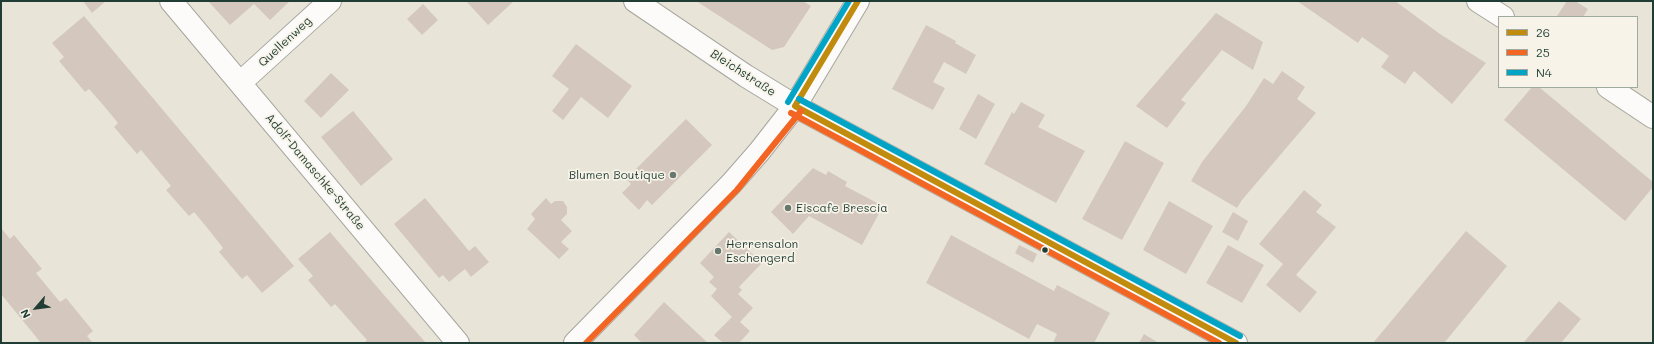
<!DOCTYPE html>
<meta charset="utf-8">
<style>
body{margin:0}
#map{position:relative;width:1654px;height:344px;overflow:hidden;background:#e9e4d8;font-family:Mali,sans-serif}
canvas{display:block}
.frame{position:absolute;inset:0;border:2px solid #1f3d34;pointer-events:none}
.legend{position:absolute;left:1498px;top:16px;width:140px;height:72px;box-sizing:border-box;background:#f7f3e8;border:1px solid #a1aaa0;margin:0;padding:5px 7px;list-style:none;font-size:12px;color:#1f3d34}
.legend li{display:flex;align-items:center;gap:8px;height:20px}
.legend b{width:20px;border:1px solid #a1aaa0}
.north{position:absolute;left:16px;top:288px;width:40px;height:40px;-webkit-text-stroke:3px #f7f3e8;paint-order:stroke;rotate:242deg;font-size:11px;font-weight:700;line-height:16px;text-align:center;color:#1f3d34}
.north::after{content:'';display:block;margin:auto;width:14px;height:18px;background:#1f3d34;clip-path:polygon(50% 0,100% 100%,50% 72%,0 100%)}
</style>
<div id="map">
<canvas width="1654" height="344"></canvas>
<div class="frame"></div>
<ul class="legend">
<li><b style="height:5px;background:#c18c0d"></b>26</li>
<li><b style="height:5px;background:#f26522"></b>25</li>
<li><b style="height:5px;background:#02a4c6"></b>N4</li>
</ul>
<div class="north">N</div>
</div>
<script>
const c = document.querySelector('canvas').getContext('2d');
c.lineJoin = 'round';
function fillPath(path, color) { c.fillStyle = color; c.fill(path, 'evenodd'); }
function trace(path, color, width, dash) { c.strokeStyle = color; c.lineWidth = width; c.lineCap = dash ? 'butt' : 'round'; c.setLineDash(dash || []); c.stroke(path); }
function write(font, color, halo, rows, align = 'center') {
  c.font = font + ' Mali,sans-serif'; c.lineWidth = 3.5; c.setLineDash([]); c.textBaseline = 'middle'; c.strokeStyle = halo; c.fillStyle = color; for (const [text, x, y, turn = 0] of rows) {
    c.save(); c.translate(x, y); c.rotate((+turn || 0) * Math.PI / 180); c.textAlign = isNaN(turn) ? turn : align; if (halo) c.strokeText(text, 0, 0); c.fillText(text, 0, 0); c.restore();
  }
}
fillPath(new Path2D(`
 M 83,1 L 106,1 L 92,13 Z
 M 208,1 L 290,1 L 270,20 L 254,4 L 230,25 Z
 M 466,1 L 514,1 L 488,25 Z
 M 696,1 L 803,1 L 811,6 L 784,47 L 772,50 Z
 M 1297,1 L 1395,1 L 1440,34 L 1486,63 L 1452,104 L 1414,71 L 1405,84 L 1381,67 L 1389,56 L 1362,37 L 1358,43 Z
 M 1567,1 L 1575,1 L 1588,9 L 1583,17 L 1557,16 Z
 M 423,4 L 438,20 L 422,35 L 407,19 Z
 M 1216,13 L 1263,42 L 1253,70 L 1222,50 L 1181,100 L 1186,103 L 1167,128 L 1136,106 Z
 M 84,16 L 294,266 L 262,293 L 247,275 L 242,279 L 219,252 L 223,248 L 209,230 L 194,212 L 189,216 L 166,190 L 171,186 L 141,150 L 137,154 L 114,127 L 118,123 L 104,106 L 89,89 L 85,92 L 59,61 L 64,57 L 52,43 Z
 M 926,25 L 956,41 L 955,43 L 976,55 L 966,74 L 944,62 L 933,82 L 945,88 L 933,110 L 892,89 Z
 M 576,44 L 632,86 L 608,118 L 581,97 L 563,120 L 552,111 L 569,89 L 552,76 Z
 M 1282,71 L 1305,87 L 1297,99 L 1316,113 L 1242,200 L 1237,208 L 1191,181 L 1202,162 L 1246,106 L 1264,78 L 1273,84 Z
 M 331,73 L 349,90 L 321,118 L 304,101 Z
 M 1532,87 L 1539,87 L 1653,182 L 1653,187 L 1625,221 L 1504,120 Z
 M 978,94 L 995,104 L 976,139 L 959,129 Z
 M 1021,102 L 1045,115 L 1038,127 L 1085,151 L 1056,203 L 984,164 L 1012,112 L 1014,114 Z
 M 353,111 L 393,159 L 361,186 L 321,137 Z
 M 686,119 L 712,145 L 652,205 L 647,200 L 639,210 L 622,193 L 631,184 L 626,179 Z
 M 1125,141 L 1164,163 L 1122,240 L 1082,219 Z
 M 813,168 L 826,175 L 828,171 L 847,182 L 845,186 L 883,206 L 862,245 L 809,216 L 793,234 L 771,212 Z
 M 1304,190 L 1322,205 L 1316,212 L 1336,227 L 1296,275 L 1317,292 L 1300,313 L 1266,285 L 1283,264 L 1259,244 Z
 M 425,198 L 469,251 L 475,246 L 489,262 L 471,277 L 465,269 L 449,282 L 443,275 L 439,278 L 394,224 Z
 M 546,198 L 551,204 L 555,201 L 563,201 L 567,207 L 567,214 L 561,220 L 572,231 L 561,242 L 569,249 L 559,259 L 527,229 L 535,219 L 531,214 Z
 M 1169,201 L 1213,226 L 1186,274 L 1143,250 Z
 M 1233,212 L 1248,221 L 1238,241 L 1222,232 Z
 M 1,228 L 10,239 L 14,235 L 42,269 L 36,273 L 60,302 L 66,298 L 93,331 L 87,336 L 93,343 L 41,343 L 1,294 Z
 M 1466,231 L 1507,266 L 1454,331 L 1444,343 L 1373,343 Z
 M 330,232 L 384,295 L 426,343 L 364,343 L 367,340 L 335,304 L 331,307 L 308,280 L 313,276 L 298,259 Z
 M 729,232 L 762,263 L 739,287 L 742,290 L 738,294 L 753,308 L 740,322 L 750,331 L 739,343 L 723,343 L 714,335 L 732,317 L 711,296 L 717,289 L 709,282 L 714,277 L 700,263 Z
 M 951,235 L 1054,291 L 1057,285 L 1110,313 L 1094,343 L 1053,343 L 1057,334 L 1037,324 L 1029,339 L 926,283 Z
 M 1019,245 L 1037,254 L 1033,263 L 1015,253 Z
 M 1228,245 L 1264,265 L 1242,303 L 1206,283 Z
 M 1559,301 L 1581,319 L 1561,343 L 1523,343 Z
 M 664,302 L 708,343 L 642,343 L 634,335 Z
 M 1144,334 L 1159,343 L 1139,343 Z`), '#d4c8be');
const minor = new Path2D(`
 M 171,1 L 458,343
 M 635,1 L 746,76 L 795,106 L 1236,343
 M 1478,1 L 1503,17
 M 240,83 L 330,1
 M 1608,87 L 1653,117`);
const tertiary = new Path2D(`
 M 575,343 L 731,184 L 759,152 L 795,106 L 858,1`);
trace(minor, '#a5a69e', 24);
trace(tertiary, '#a5a69e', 24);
trace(minor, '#fcfbf9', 22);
trace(tertiary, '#fcfbf9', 22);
trace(new Path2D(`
 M 795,106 L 1236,343
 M 795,106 L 858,1`), '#c18c0d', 6);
trace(new Path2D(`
 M 791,113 L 1219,343
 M 586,343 L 737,190 L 801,111`), '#f26522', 6);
trace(new Path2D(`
 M 799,99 L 1240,336
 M 788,102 L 849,1`), '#02a4c6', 6);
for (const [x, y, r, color] of [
 [673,175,4,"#66776d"],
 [788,208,4,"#66776d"],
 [1045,250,3.5,"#1f3d34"],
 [718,251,4,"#66776d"]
]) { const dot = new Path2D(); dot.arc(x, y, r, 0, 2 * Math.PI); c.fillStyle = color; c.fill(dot); trace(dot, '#f7f3e8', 1.5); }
write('12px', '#1f3d34', '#f7f3e8', [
 ["Quellenweg",285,42,-43],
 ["Bleichstraße",743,73,33],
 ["Adolf-Damaschke-Straße",315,172,50]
]);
write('12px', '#1f3d34', '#f7f3e8', [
 ["Blumen Boutique",665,175,"right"],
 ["Eiscafe Brescia",796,208],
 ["Herrensalon",726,244],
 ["Eschengerd",726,258]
], 'left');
</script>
